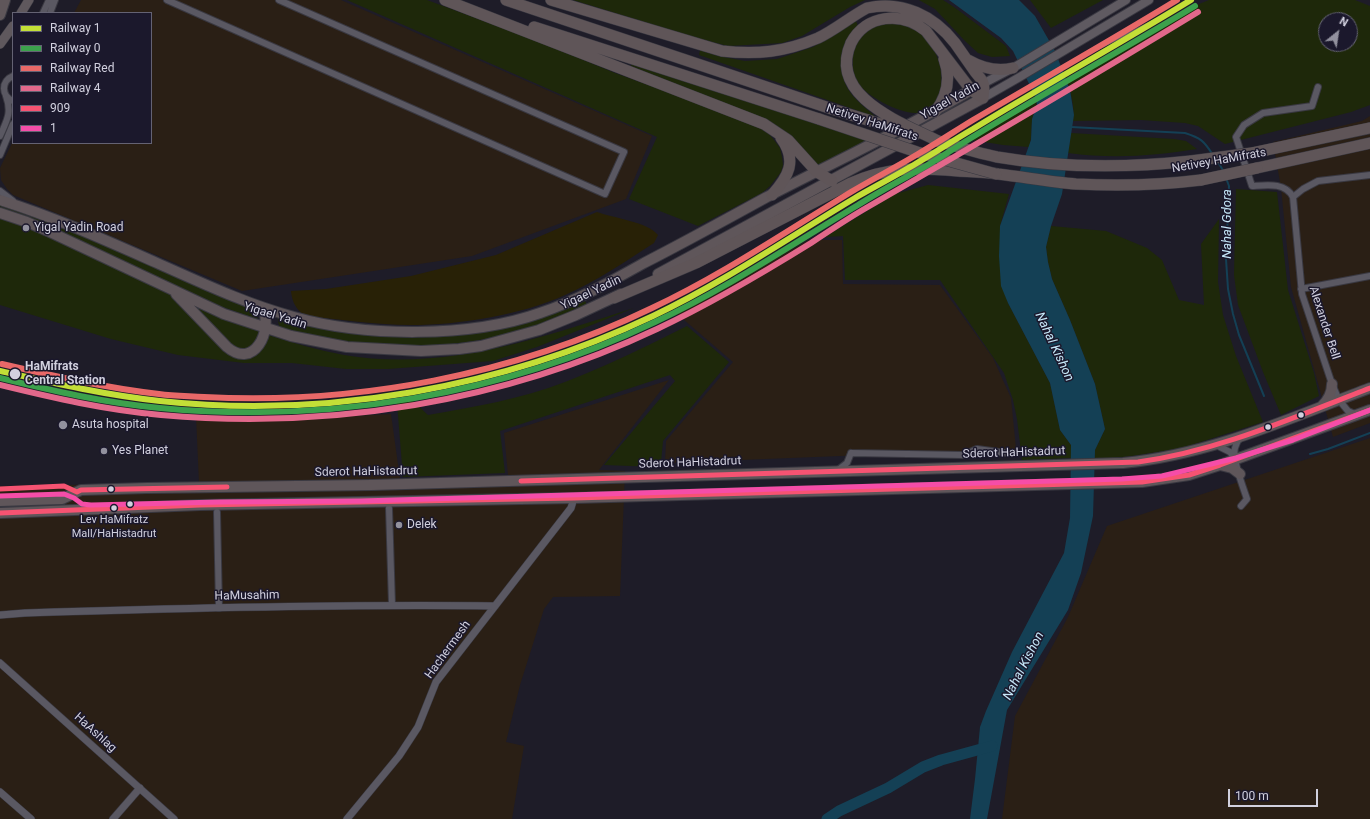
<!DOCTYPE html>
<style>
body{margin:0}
#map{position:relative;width:1370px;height:819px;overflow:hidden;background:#1e1c28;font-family:Roboto,sans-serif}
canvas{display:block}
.legend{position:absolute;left:12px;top:12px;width:140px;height:132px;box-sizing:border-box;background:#1b182c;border:1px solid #646273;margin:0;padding:5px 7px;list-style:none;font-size:12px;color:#d1d0de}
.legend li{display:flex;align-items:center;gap:8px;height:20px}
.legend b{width:20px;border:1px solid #646273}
.north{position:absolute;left:1318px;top:12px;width:40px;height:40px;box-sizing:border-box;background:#1b182c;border:1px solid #646273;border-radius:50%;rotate:30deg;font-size:11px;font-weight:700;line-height:16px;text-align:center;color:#d1d0de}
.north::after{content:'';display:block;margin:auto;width:14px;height:18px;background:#92919e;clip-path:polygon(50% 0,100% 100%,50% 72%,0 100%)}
.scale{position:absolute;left:1228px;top:789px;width:90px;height:18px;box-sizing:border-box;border:2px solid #d1d0de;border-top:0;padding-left:5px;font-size:12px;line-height:14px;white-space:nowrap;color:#d1d0de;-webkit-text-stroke:3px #1b182c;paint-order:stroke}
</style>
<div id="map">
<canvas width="1370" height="819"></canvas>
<ul class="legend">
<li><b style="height:5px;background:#c3df37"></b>Railway 1</li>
<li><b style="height:5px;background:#3ca14c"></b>Railway 0</li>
<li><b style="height:5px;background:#e86868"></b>Railway Red</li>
<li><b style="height:5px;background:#e2688b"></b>Railway 4</li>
<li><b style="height:5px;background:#f65372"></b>909</li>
<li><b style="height:5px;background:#f54da8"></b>1</li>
</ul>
<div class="north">N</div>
<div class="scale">100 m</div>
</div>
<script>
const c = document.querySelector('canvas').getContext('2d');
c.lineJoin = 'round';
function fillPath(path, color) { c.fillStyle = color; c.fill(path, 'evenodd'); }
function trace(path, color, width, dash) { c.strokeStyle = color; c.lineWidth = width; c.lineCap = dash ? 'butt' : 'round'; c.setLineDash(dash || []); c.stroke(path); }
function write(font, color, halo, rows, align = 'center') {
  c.font = font + ' Roboto,sans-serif'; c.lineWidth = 3; c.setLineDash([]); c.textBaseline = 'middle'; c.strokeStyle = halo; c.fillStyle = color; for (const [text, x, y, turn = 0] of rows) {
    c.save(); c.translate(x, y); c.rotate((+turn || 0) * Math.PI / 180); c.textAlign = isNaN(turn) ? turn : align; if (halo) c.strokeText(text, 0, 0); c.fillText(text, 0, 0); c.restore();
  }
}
fillPath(new Path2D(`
 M 81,0 L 341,0 L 652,136 L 626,199 L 472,256 L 242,291 L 13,195 L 7,189 L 1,180 L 0,168 L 13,141 L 13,143 L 151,143 L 151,13 L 74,13 Z
 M 1370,116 L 1370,423 L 1333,437 L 1291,287 L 1281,188 L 1273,142 L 1362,121 Z
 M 809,240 L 842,240 L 843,284 L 940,285 L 993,358 L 1011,398 L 1016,449 L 665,463 L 666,441 L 733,362 L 676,313 Z
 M 669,380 L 599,470 L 625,471 L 620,596 L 553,597 L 544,609 L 520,685 L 506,742 L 524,746 L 512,819 L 0,819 L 0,486 L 199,483 L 196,416 L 330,417 L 391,414 L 400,479 L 508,475 L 504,433 Z
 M 1370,438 L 1370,819 L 1002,819 L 1015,716 L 1068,617 L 1107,526 Z`), '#2a1f15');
fillPath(new Path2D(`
 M 347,0 L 427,0 L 532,39 L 615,73 L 728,114 L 758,127 L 768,133 L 774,140 L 780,148 L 782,157 L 783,165 L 781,172 L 770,186 L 762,193 L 698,226 L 629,199 L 657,137 Z
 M 573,0 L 865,0 L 850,7 L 802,36 L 782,43 L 728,46 L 693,37 Z
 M 919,0 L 943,0 L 954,7 L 1006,46 L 1010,56 L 992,57 L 978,53 L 964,40 L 935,9 Z
 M 1030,0 L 1103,0 L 1051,28 Z
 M 1209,0 L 1355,0 L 1370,6 L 1370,105 L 1351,112 L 1225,144 L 1198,126 L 1185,123 L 1141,120 L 1073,121 C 1075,107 1071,92 1066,79 L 1199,4 ZM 1326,20 L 1350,20 L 1350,44 L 1326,44 Z
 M 856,21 L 858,26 C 853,33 845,40 843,49 C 841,55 841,62 842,68 C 843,92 859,102 876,117 L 699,55 L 700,50 L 718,56 L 745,61 L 777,59 L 813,47 Z
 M 892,23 C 900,24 910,25 918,30 C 936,44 947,74 939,95 C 937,101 934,107 928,110 C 925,111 921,113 917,113 C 900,114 865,96 857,81 C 849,65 852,42 866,31 C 873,25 883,24 892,23 Z
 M 632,63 L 868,140 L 816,166 L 764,119 L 631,66 Z
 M 1036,98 C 1038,108 1033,111 1032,121 C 1031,130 1032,138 1029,147 L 1003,145 L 966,139 Z
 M 1071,133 L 1174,139 L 1186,141 L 1197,149 C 1153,156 1113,159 1068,153 Z
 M 928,185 L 1009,194 L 1000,226 L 1008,303 L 1050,383 L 1060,430 L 1071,445 L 1071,458 L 1022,460 L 1017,419 L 1013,400 L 1004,373 L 940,280 L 845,280 L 843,236 L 825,237 L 895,194 Z
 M 1236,189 L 1277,192 L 1288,290 L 1314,373 L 1319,396 L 1281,415 L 1263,372 L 1238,305 L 1234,275 Z
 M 0,203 L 25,212 L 259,311 L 257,319 L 220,306 L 75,239 L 0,209 Z
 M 0,218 L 51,237 L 162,289 L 178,300 L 239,357 L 268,335 C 293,343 318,350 344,355 C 443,372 541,338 634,308 L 537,347 L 493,361 L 388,369 L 346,369 L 292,363 L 244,363 L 178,355 L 111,339 L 0,305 Z
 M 1219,219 L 1218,282 L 1223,315 L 1236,356 L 1263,422 L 1182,448 L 1132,456 L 1095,460 L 1095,450 L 1105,429 L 1095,384 L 1070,320 L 1052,279 L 1048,262 L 1046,247 L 1051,226 L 1106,231 L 1147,248 L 1162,260 L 1179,300 L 1204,305 L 1201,244 Z
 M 585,301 L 587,305 C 564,316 541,325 516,332 C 456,349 386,349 324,339 C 310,337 296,333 283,330 C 278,326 278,322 278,316 C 347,342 441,343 513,326 C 537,320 561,310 585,301 Z
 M 190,302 L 234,322 L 261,331 L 260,338 L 248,350 L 235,350 Z
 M 687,326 L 729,362 L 663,441 L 661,462 L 658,467 L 604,465 L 675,381 L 670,375 L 500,431 L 505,473 L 403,477 L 397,403 L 413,401 L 428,415 C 474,407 521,399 565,382 C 607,366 647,346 687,326 Z`), '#1e280a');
fillPath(new Path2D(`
 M 597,212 C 613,218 648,222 658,235 L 654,243 C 626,261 597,281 565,295 C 521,315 459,325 411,325 C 376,325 340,319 305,316 C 296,309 292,302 291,291 L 326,289 L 411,276 L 496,255 Z`), '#282106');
fillPath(new Path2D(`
 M 949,0 L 1019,0 L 1035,16 L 1055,51 L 1070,90 L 1074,115 L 1062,194 L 1051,226 L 1046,247 L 1048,262 L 1052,279 L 1070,320 L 1095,384 L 1105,429 L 1095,450 L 1093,516 L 1081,573 L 1068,610 L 1007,710 L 987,819 L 970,819 L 975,779 L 980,727 L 986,711 L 1012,652 L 1064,553 L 1070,518 L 1071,445 L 1060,430 L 1050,383 L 1008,303 L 1001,286 L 999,256 L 1000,226 L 1031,140 L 1032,119 L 1037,105 L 1036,98 L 1013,51 L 1001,38 Z`), '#144055');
trace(new Path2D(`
 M 1071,127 L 1185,133 C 1201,138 1204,141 1213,155
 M 1218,162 L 1224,172
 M 1226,178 L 1229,186 L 1226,259 L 1228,289 L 1233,314 L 1239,335 L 1264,396
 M 1310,454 L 1328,449 L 1370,433`), '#144055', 2);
trace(new Path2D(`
 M 827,819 L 839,811 L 888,788 L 923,767 L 941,760 L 992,746`), '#144055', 11);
const minor = new Path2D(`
 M 167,0 L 605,194 L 624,152 L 279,0
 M 43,13 L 49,0
 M 50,13 L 55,0
 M 13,76 C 1,81 1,96 13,101
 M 1318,87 L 1312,106 L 1263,113 L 1244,125 L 1236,137 L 1252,186 C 1267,185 1285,182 1293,197 L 1302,294 L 1332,384 L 1339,400 L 1348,411 L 1357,415
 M 0,136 C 7,120 12,113 6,96
 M 0,155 L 13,124
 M 0,191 L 13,201
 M 1293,197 L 1303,189 L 1318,181 L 1370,175
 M 1301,289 L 1370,276
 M 1216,445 L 1230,452 L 1235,459
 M 851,453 L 964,455 L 977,449 L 1006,453
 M 838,470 L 847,463 L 851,453
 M 1241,506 L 1247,499 C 1243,487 1232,459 1235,448 C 1236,444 1238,440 1241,437
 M 389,508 L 392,605
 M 217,512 L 219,608`);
const tertiary = new Path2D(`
 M 0,615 L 25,613 C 182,608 338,604 495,606
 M 0,663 L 174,819
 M 0,792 L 31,819
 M 113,819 L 140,788
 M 347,819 L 399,756 L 418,727 L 436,682 L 571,508 L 574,498`);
const secondary = new Path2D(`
 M 971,90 L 1013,68 L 1126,0
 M 983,98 L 1018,78 L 1149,0`);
const primary = new Path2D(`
 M 21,13 L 29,0
 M 0,44 L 13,26`);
const trunk = new Path2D(`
 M 0,15 L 5,0
 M 0,200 C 54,217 105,240 157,263 C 202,283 246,304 294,317 C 365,337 470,338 540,313 C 576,301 610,282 644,263 C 685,242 725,220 765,198 C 834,162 904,130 971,90
 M 0,213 L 27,222 L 50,232 L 224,314 L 291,336 L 347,347 L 421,351 L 459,349 L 481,346 L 539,330 L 576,315 L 621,294
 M 658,274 L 983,98
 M 176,294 L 227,347 C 254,370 273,331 263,308
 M 1322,406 C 1329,399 1332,393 1332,384
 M 1220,465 L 1232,468 L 1240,474
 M 0,501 L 62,499 L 81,490 L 147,488 L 372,485 L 1123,463 C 1210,455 1290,418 1370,388
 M 0,513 L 200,505 L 574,498 L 1142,482 L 1189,475 L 1220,465 L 1370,410`);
const motorway = new Path2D(`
 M 445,0 L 764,124 L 788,140 L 817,172 L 832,181
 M 506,0 L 832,109
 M 551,0 L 722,51 C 757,55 785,52 818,38 C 835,30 850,17 867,8 C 902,0 934,16 955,43 C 962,53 969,63 976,73 C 978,76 982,79 983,83 C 985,87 983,94 983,98
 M 534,27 L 819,119
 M 851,43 C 866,14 902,11 926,31 L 971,90 L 983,98
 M 968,60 C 982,68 997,72 1013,68
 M 935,112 C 948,95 951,78 944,59
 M 938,141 C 958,147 977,153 997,157 C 1061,168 1127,168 1191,161
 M 1252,153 L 1370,128
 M 1257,168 L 1370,143
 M 772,195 C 788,177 798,161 781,138
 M 614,298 L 696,263 L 851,183 C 890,166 917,168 958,171 C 971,172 985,172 998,174 C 1024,177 1050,182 1076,184 C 1117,186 1161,185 1201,180`);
trace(minor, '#393841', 8);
trace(tertiary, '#393841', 8);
trace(secondary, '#393841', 10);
trace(primary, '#393841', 10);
trace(trunk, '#393841', 12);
trace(motorway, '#393841', 12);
trace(minor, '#5a5862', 6);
trace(tertiary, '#5a5862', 7);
trace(secondary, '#5f5a61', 8);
trace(primary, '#5f585d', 9);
trace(trunk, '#5f565a', 10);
trace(motorway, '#5f5558', 11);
trace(new Path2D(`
 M 1189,1 L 1191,0
 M 1096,50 L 1182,6`), '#5f5d66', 2);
const motorwayBridge = new Path2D(`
 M 851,43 C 827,97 903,123 938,141
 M 832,109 L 913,134
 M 819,119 L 917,152 L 996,174
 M 1191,161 L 1252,153
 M 1201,180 L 1257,168`);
trace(motorwayBridge, '#393841', 12, []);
trace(motorwayBridge, '#5f5558', 11);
trace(new Path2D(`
 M 521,481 L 1138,462 C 1219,451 1294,417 1370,388
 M 0,489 L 64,486 L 77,492
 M 77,492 L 81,490 L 227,487
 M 0,513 L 200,505 L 574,498 L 1142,482 L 1189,475 L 1220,465 L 1370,410`), '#f65372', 5);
trace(new Path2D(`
 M 0,496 L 64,494 L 74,498 L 82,504 L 91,505 L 221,502 L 361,501 L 1122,479 L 1162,476 L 1236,458 L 1293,440 L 1370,410`), '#f54da8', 5);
trace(new Path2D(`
 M 0,371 C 53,383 105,395 160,401 C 326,419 502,388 653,316 C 724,282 788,238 855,198 C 876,186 897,175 917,163 C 936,152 954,140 973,129 C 1045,85 1119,44 1191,0`), '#c3df37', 6);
trace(new Path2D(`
 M 0,378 C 53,391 106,403 160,408 C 328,424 502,395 655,322 C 726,289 791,245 858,205 C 880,191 903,179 926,166 C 943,156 959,145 976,135 C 1048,91 1122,50 1195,6`), '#3ca14c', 6);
trace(new Path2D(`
 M 2,364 C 54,376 106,388 159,394 C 174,396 189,396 204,397 C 357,405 514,375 652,308 C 722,275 785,232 851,192 C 873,179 896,167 918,154 C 937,143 955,131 973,120 C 1041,80 1110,41 1177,0`), '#e86868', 6);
trace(new Path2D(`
 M 0,385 C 53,398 106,410 161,415 C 330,430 503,402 657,329 C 710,304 761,274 811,243 C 829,231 847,219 866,208 C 977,144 1088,79 1198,12`), '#e2688b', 6);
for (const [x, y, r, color] of [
 [26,228,4,"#92919e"],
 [15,374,6,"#d1d0de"],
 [1301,415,3.5,"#d1d0de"],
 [63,425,5,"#92919e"],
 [1268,427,3.5,"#d1d0de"],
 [104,451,4,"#92919e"],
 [111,489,3.5,"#d1d0de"],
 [130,504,3.5,"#d1d0de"],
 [114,508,3.5,"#d1d0de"],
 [399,525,4,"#92919e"]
]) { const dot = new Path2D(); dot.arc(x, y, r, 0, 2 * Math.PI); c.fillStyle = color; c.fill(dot); trace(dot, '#1b182c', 1.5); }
write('11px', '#d1d0de', '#1b182c', [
 ["Lev HaMifratz",114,520],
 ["Mall/HaHistadrut",114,534]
]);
write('12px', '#d1d0de', '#1b182c', [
 ["Yigael Yadin",950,101,-29],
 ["Netivey HaMifrats",872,123,18],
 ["Netivey HaMifrats",1219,161,-10],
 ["Yigael Yadin",591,293,-25],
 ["Yigael Yadin",275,316,17],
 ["Alexander Bell",1324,323,72],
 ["Sderot HaHistadrut",1014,453,-2],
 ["Sderot HaHistadrut",690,463,-2],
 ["Sderot HaHistadrut",366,472,-1],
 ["HaMusahim",247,596,-1],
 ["Hachermesh",448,650,-54],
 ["HaAshlag",95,733,42]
]);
write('12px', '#d1d0de', '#1b182c', [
 ["Yigal Yadin Road",34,228],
 ["Asuta hospital",72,425],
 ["Yes Planet",112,451],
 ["Delek",407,525]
], 'left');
write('bold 12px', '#d1d0de', '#1b182c', [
 ["HaMifrats",25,367],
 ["Central Station",25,381]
], 'left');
write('italic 13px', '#c5e7f8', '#1b182c', [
 ["Nahal Gdora",1228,224,-90],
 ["Nahal Kishon",1054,347,65],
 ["Nahal Kishon",1024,666,-63]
]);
</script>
